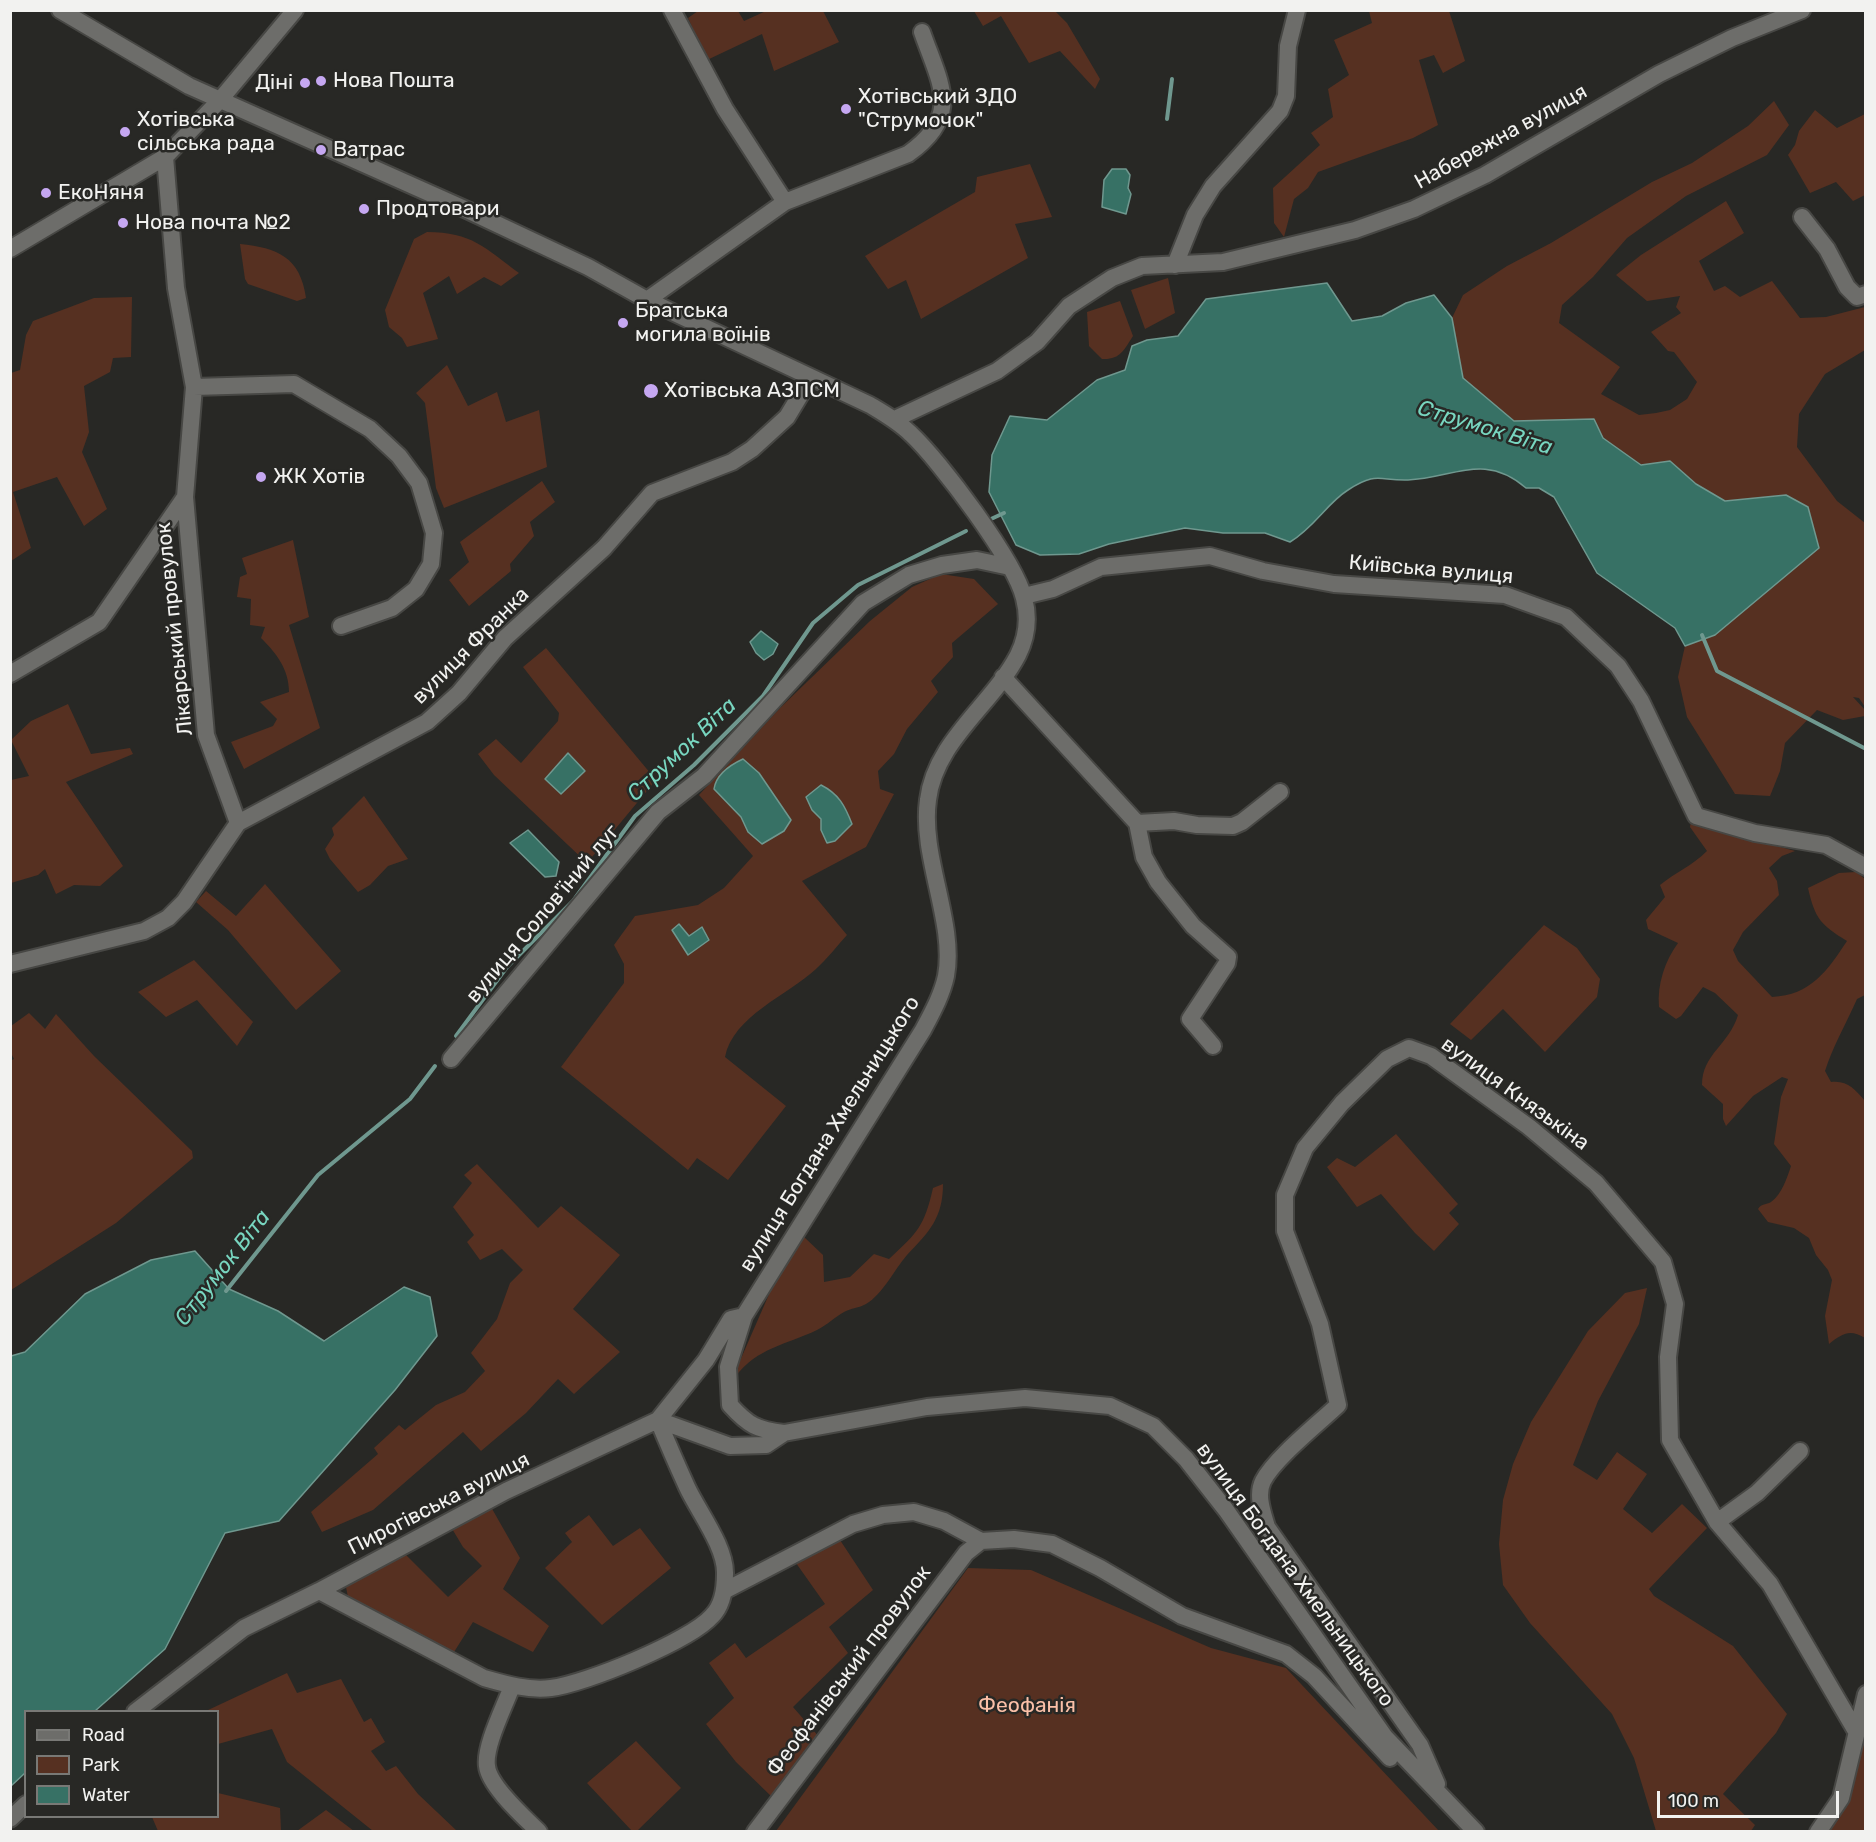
<!DOCTYPE html>
<meta charset="utf-8">
<style>
body{margin:0}
#map{position:relative;width:1876px;height:1842px;overflow:hidden;background:#282825;font-family:Rubik,sans-serif}
canvas{display:block}
.frame{position:absolute;inset:0;border:12px solid #f2f2f0;pointer-events:none}
.legend{position:absolute;left:24px;top:1710px;width:195px;height:108px;box-sizing:border-box;background:#282825;border:2px solid #797976;margin:0;padding:8px 10px;list-style:none;font-size:18px;color:#f2f2f0}
.legend li{display:flex;align-items:center;gap:12px;height:30px}
.legend b{width:30px;border:2px solid #797976}
.scale{position:absolute;left:1657px;top:1791px;width:182px;height:27px;box-sizing:border-box;border:3px solid #f2f2f0;border-top:0;padding-left:8px;font-size:18px;line-height:21px;white-space:nowrap;color:#f2f2f0;-webkit-text-stroke:4px #282825;paint-order:stroke}
</style>
<div id="map">
<canvas width="1876" height="1842"></canvas>
<div class="frame"></div>
<ul class="legend">
<li><b style="height:8px;background:#6d6d6a"></b>Road</li>
<li><b style="height:16px;background:#563021"></b>Park</li>
<li><b style="height:16px;background:#377165"></b>Water</li>
</ul>
<div class="scale">100 m</div>
</div>
<script>
const c = document.querySelector('canvas').getContext('2d');
c.lineJoin = 'round';
function fillPath(path, color) { c.fillStyle = color; c.fill(path, 'evenodd'); }
function trace(path, color, width, dash) { c.strokeStyle = color; c.lineWidth = width; c.lineCap = dash ? 'butt' : 'round'; c.setLineDash(dash || []); c.stroke(path); }
function write(font, color, halo, rows, align = 'center') {
  c.font = font + ' Rubik,sans-serif'; c.lineWidth = 5; c.setLineDash([]); c.textBaseline = 'middle'; c.strokeStyle = halo; c.fillStyle = color; for (const [text, x, y, turn = 0] of rows) {
    c.save(); c.translate(x, y); c.rotate((+turn || 0) * Math.PI / 180); c.textAlign = isNaN(turn) ? turn : align; if (halo) c.strokeText(text, 0, 0); c.fillText(text, 0, 0); c.restore();
  }
}
fillPath(new Path2D(`
 M 698,11 L 738,11 L 744,21 L 766,11 L 823,11 L 839,42 L 774,71 L 762,34 L 707,60 L 688,18 Z
 M 974,11 L 1055,11 L 1067,23 L 1100,79 L 1095,89 L 1060,51 L 1029,63 L 1001,16 L 983,26 Z
 M 1369,11 L 1449,11 L 1465,61 L 1443,73 L 1434,55 L 1419,60 L 1438,125 L 1413,138 L 1318,172 L 1308,188 L 1294,199 L 1284,237 L 1274,223 L 1273,188 L 1320,145 L 1311,133 L 1333,117 L 1328,89 L 1349,75 L 1334,40 L 1372,23 Z
 M 1774,101 L 1789,125 L 1767,155 L 1686,196 L 1627,238 L 1593,277 L 1562,305 L 1559,323 L 1620,367 L 1601,394 L 1639,415 L 1656,413 L 1670,410 L 1687,399 L 1697,382 L 1674,352 L 1668,351 L 1651,332 L 1681,313 L 1676,307 L 1680,296 L 1647,301 L 1616,275 L 1641,255 L 1726,201 L 1744,233 L 1699,261 L 1714,291 L 1725,286 L 1740,297 L 1772,281 L 1800,318 L 1826,317 L 1865,307 L 1865,350 L 1825,374 L 1799,414 L 1797,447 L 1837,501 L 1865,523 L 1865,707 L 1859,698 L 1853,697 L 1865,710 L 1865,716 L 1843,720 L 1817,710 L 1785,743 L 1780,771 L 1770,796 L 1735,794 L 1687,717 L 1678,677 L 1685,646 L 1715,635 L 1819,548 L 1814,531 L 1786,495 L 1725,501 L 1696,484 L 1670,461 L 1641,465 L 1603,438 L 1594,419 L 1514,421 L 1463,378 L 1452,318 L 1463,295 L 1507,266 L 1551,243 L 1652,182 L 1692,163 L 1748,126 Z
 M 1815,110 L 1837,128 L 1865,114 L 1865,195 L 1853,201 L 1836,182 L 1810,193 L 1788,155 L 1795,145 L 1799,131 Z
 M 1030,164 L 1052,217 L 1015,224 L 1028,258 L 921,319 L 906,280 L 888,289 L 865,256 L 975,192 L 977,177 Z
 M 427,232 C 472,232 485,248 519,273 L 501,286 L 484,277 L 457,294 L 449,276 L 423,293 L 438,339 L 407,347 L 402,338 L 389,327 L 385,310 L 414,239 Z
 M 240,244 C 278,248 300,257 306,298 L 297,301 L 248,284 L 245,279 Z
 M 1168,278 L 1175,313 L 1145,329 L 1131,290 Z
 M 132,297 L 131,357 L 113,358 L 110,372 L 84,386 L 89,432 L 82,452 L 107,509 L 84,526 L 57,477 L 13,492 L 31,548 L 11,561 L 11,373 L 20,370 L 26,335 L 33,321 L 94,298 Z
 M 1120,301 L 1133,336 C 1124,350 1120,360 1102,359 L 1089,346 L 1087,312 Z
 M 447,365 L 468,406 L 497,392 L 506,422 L 539,410 L 547,467 L 444,508 L 436,488 L 425,403 L 416,393 Z
 M 542,481 L 555,502 L 530,522 L 534,536 L 510,564 L 511,571 L 469,606 L 449,580 L 469,562 L 460,542 Z
 M 293,540 L 309,617 L 289,625 L 320,728 L 244,769 L 231,742 L 273,726 L 277,719 L 260,702 L 289,692 C 289,669 276,653 261,638 L 265,627 L 250,625 L 251,599 L 237,597 L 240,577 L 247,574 L 242,558 Z
 M 941,574 L 974,579 L 998,604 L 952,643 L 953,657 L 931,681 L 938,692 L 907,729 L 894,754 L 878,771 L 880,789 L 894,794 L 866,847 L 802,881 L 847,935 C 837,946 827,959 816,969 C 788,995 733,1016 725,1057 L 786,1106 L 728,1180 L 697,1158 L 688,1170 L 561,1067 L 624,983 L 624,964 L 614,945 L 635,916 L 698,905 L 724,888 L 753,856 L 699,795 L 781,707 L 870,621 L 912,587 Z
 M 546,648 L 656,780 L 587,863 L 494,775 L 478,754 L 496,739 L 521,763 L 558,721 L 559,713 L 523,667 Z
 M 68,704 L 91,754 L 130,748 L 133,754 L 66,782 L 123,866 L 100,886 L 74,885 L 56,894 L 45,869 L 38,875 L 11,883 L 11,780 L 29,776 L 11,740 L 31,721 Z
 M 364,796 L 408,859 L 388,866 L 370,885 L 358,892 L 330,859 L 325,849 L 334,835 L 332,828 Z
 M 1691,822 L 1795,851 L 1782,856 L 1769,868 L 1777,881 L 1779,895 L 1743,932 L 1733,950 L 1738,961 L 1772,997 C 1811,995 1827,971 1847,941 C 1821,925 1815,919 1808,888 L 1839,873 L 1856,872 L 1865,879 L 1865,995 L 1857,999 C 1846,1024 1833,1046 1825,1071 L 1831,1082 C 1847,1080 1855,1089 1865,1101 L 1865,1338 C 1850,1329 1843,1333 1829,1344 L 1825,1316 L 1832,1280 L 1828,1270 L 1816,1255 L 1809,1238 L 1794,1228 L 1768,1222 L 1758,1209 C 1762,1203 1766,1205 1771,1202 C 1782,1194 1787,1178 1791,1166 L 1774,1144 L 1781,1097 L 1788,1079 L 1782,1077 L 1753,1096 L 1726,1126 L 1723,1119 L 1723,1104 L 1702,1085 C 1702,1054 1729,1045 1738,1015 L 1715,993 L 1703,987 L 1681,1016 L 1676,1019 L 1659,1007 C 1657,984 1665,961 1678,943 L 1648,929 L 1646,920 L 1665,897 L 1660,885 C 1676,872 1692,866 1707,851 L 1690,827 Z
 M 265,884 L 341,971 L 296,1010 L 228,930 L 196,902 L 206,891 L 236,916 Z
 M 1544,925 L 1577,948 L 1600,979 L 1597,997 L 1545,1052 L 1503,1009 L 1471,1040 L 1450,1024 Z
 M 194,960 L 253,1022 L 237,1046 L 197,1000 L 166,1017 L 138,992 Z
 M 29,1013 L 45,1029 L 56,1014 L 94,1056 L 192,1151 L 193,1158 L 116,1223 L 11,1290 L 10,1061 L 14,1059 L 11,1053 L 11,1026 Z
 M 1396,1134 L 1458,1204 L 1449,1213 L 1459,1224 L 1434,1251 L 1415,1233 L 1381,1194 L 1357,1207 L 1327,1167 L 1337,1158 L 1355,1167 Z
 M 477,1164 L 538,1228 L 561,1206 L 620,1255 L 573,1309 L 620,1352 L 574,1394 L 558,1379 L 526,1413 L 481,1451 L 463,1432 L 373,1510 L 322,1532 L 311,1512 L 378,1454 L 374,1448 L 399,1425 L 405,1430 L 436,1405 L 465,1392 L 485,1371 L 471,1353 L 497,1319 L 510,1283 L 523,1270 L 502,1249 L 480,1260 L 467,1242 L 474,1235 L 453,1207 L 472,1183 L 464,1175 Z
 M 943,1184 C 943,1218 929,1232 907,1255 C 894,1270 883,1294 866,1304 C 859,1308 851,1308 844,1312 C 835,1317 827,1325 817,1330 C 786,1345 758,1347 735,1377 L 739,1363 L 777,1276 L 803,1236 L 823,1255 L 824,1282 L 850,1277 L 874,1254 L 889,1259 C 918,1232 924,1227 933,1188 Z
 M 1647,1288 L 1639,1324 L 1598,1401 L 1573,1465 L 1597,1480 L 1617,1452 L 1647,1474 L 1623,1509 L 1652,1533 L 1682,1504 L 1707,1528 L 1649,1589 L 1654,1596 L 1733,1646 L 1787,1714 L 1776,1733 L 1723,1794 L 1755,1825 L 1751,1831 L 1656,1831 L 1634,1758 L 1612,1714 L 1530,1623 L 1503,1585 L 1499,1544 L 1503,1500 L 1513,1464 L 1531,1422 L 1588,1331 L 1625,1293 Z
 M 491,1507 L 520,1558 L 503,1589 L 549,1626 L 533,1652 L 473,1622 L 454,1652 L 348,1597 L 346,1587 L 356,1575 L 403,1552 L 448,1597 L 482,1566 L 463,1547 L 451,1527 Z
 M 589,1515 L 613,1546 L 640,1528 L 671,1568 L 602,1625 L 545,1568 L 572,1542 L 565,1533 Z
 M 838,1537 L 873,1590 L 829,1627 L 848,1653 L 793,1707 L 820,1738 L 774,1799 L 736,1762 L 706,1724 L 734,1698 L 709,1663 L 735,1643 L 746,1658 L 825,1604 L 796,1563 Z
 M 968,1568 L 1031,1570 L 1211,1648 L 1286,1668 L 1439,1831 L 776,1831 Z
 M 287,1673 L 297,1693 L 341,1679 L 364,1722 L 371,1718 L 385,1742 L 371,1751 L 386,1771 L 396,1766 L 418,1794 L 457,1831 L 373,1831 L 287,1762 L 272,1729 L 218,1744 L 218,1712 L 206,1711 Z
 M 1865,1696 L 1865,1831 L 1822,1832 Z
 M 636,1741 L 681,1788 L 637,1831 L 632,1831 L 587,1783 Z
 M 218,1793 L 280,1808 L 281,1831 L 158,1831 L 152,1817 L 218,1816 Z
 M 326,1810 L 354,1831 L 297,1831 Z`), '#563021');
const water = new Path2D(`
 M 1112,169 L 1126,169 L 1130,175 L 1128,188 L 1131,194 L 1126,214 L 1102,207 L 1104,180 Z
 M 1327,283 L 1352,321 L 1382,316 L 1406,303 L 1434,295 L 1452,318 L 1463,378 L 1514,421 L 1594,419 L 1603,438 L 1641,465 L 1670,461 L 1696,484 L 1725,501 L 1786,495 L 1808,507 L 1819,548 L 1715,635 L 1685,646 L 1675,628 L 1597,573 L 1554,497 L 1539,488 L 1526,488 C 1484,452 1454,478 1408,480 C 1379,481 1377,471 1348,490 C 1327,503 1315,527 1290,542 L 1265,533 L 1223,533 L 1185,528 L 1109,544 L 1079,554 L 1040,555 L 1016,545 L 989,492 L 992,455 L 1010,416 L 1047,420 L 1097,380 L 1125,370 L 1132,346 L 1147,340 L 1178,336 L 1206,299 Z
 M 761,631 L 778,644 L 773,654 L 764,660 L 756,653 L 750,642 Z
 M 568,753 L 585,771 L 561,794 L 545,779 Z
 M 743,759 L 759,773 L 791,820 L 784,831 L 762,844 L 748,832 L 741,817 L 714,789 C 716,775 730,765 743,759 Z
 M 821,785 C 839,794 845,806 852,824 L 835,841 L 827,843 L 821,830 L 821,819 L 812,810 L 806,797 Z
 M 528,830 L 559,862 L 556,876 L 545,877 L 510,843 Z
 M 679,924 L 689,936 L 702,927 L 709,940 L 688,955 L 672,930 Z
 M 195,1251 L 229,1289 L 278,1311 L 324,1341 L 404,1287 L 430,1297 L 437,1336 L 395,1390 L 279,1521 L 225,1533 L 165,1649 L 95,1711 L 26,1712 L 25,1773 L 11,1786 L 11,1356 L 25,1352 L 85,1294 L 151,1260 Z`);
fillPath(water, '#377165');
trace(water, '#6f988f', 1.5);
trace(new Path2D(`
 M 1167,119 L 1172,79
 M 991,519 L 1004,513
 M 1702,635 L 1717,671 L 1866,749
 M 456,1036 L 507,967 L 573,901 L 635,816 L 694,765 L 763,696 L 813,623 L 858,585 L 966,531
 M 226,1291 L 318,1175 L 410,1099 L 435,1066`), '#6f988f', 4);
const minor = new Path2D(`
 M 60,10 L 189,86 L 467,210 L 588,267 L 647,300 L 870,405 C 885,414 899,422 911,434 C 940,461 1015,561 1024,598 C 1029,617 1027,637 1018,655 C 992,705 935,741 928,800 C 920,856 956,923 946,976 C 942,995 932,1013 923,1030 L 744,1316 L 728,1367 L 730,1405 C 748,1425 757,1430 784,1433 L 927,1407 L 1025,1398 L 1110,1406 L 1153,1426 L 1186,1459 L 1226,1510 L 1385,1737 L 1476,1832
 M 672,10 L 725,109 L 785,202
 M 1802,217 L 1827,249 L 1847,287 L 1857,297 L 1866,294
 M 10,249 L 165,157 L 220,100 L 295,10
 M 1175,265 L 1195,215 L 1213,186 L 1280,111 L 1286,96 L 1288,46 L 1297,10
 M 647,300 L 785,202 L 908,154 C 963,115 940,84 922,32
 M 194,387 L 294,384 L 370,429 L 399,456 L 419,483 L 434,533 L 431,564 L 416,589 L 392,608 L 341,626
 M 895,419 L 997,371 L 1037,342 L 1069,306 L 1112,278 L 1142,266 L 1223,262 L 1355,230 L 1414,209 L 1485,175 L 1659,74 L 1732,38 L 1802,10
 M 185,497 L 206,735 L 238,823
 M 1024,596 L 1053,589 L 1101,567 L 1210,556 L 1263,571 L 1334,584 L 1505,595 L 1566,617 L 1618,666 L 1641,701 L 1696,816 L 1755,833 L 1826,845 L 1866,867
 M 10,674 L 99,622 L 185,497 L 194,387 L 176,288 L 165,157
 M 1003,677 L 1137,823 L 1144,857 L 1158,882 L 1193,926 L 1228,957 L 1227,963 L 1190,1019 L 1213,1046
 M 1137,823 L 1174,821 L 1197,825 L 1233,826 L 1242,822 L 1280,792
 M 10,964 L 144,931 L 168,918 L 184,902 L 238,823 L 427,722 L 459,693 L 505,638 L 604,548 L 652,493 L 732,462 L 752,449 L 787,417 L 810,379
 M 451,1059 L 658,812 L 704,776 L 863,603 L 909,575 L 942,565 L 977,560 L 1010,567
 M 1717,1522 L 1757,1493 L 1800,1451
 M 319,1591 L 484,1678 C 505,1684 529,1691 551,1688 C 585,1684 690,1641 712,1616 C 723,1605 725,1589 725,1574 C 726,1547 698,1511 687,1487 C 677,1465 667,1442 658,1420 L 706,1360 L 731,1319 L 744,1316
 M 724,1591 L 853,1524 L 883,1515 L 914,1512 L 944,1521 L 981,1541 L 1014,1539 L 1052,1544 L 1100,1568 L 1182,1616 L 1286,1654 L 1314,1676 L 1390,1758
 M 512,1686 C 505,1706 484,1746 487,1766 C 489,1786 525,1818 539,1832
 M 135,1712 L 244,1628 L 319,1591 L 506,1491 L 658,1420 L 730,1446 L 766,1445 L 784,1433
 M 1437,1784 L 1420,1745 L 1267,1527 C 1263,1513 1256,1495 1263,1481 C 1275,1458 1318,1424 1338,1405 L 1320,1324 L 1285,1231 L 1285,1195 L 1305,1148 L 1342,1103 L 1387,1059 L 1409,1048 L 1431,1056 L 1529,1127 L 1596,1183 L 1663,1262 L 1675,1304 L 1668,1357 L 1670,1440 L 1717,1522 L 1770,1584 L 1857,1733
 M 10,1819 L 26,1804
 M 755,1832 L 966,1553 L 981,1541
 M 1818,1832 L 1841,1798 L 1866,1694`);
trace(minor, '#474744', 20);
trace(minor, '#6d6d6a', 16);
for (const [x, y, r, color] of [
 [321,81,6,"#c5a7f1"],
 [305,83,6,"#c5a7f1"],
 [846,109,6,"#c5a7f1"],
 [125,132,6,"#c5a7f1"],
 [321,150,6,"#c5a7f1"],
 [46,193,6,"#c5a7f1"],
 [364,209,6,"#c5a7f1"],
 [123,223,6,"#c5a7f1"],
 [623,323,6,"#c5a7f1"],
 [651,391,8,"#c5a7f1"],
 [261,477,6,"#c5a7f1"]
]) { const dot = new Path2D(); dot.arc(x, y, r, 0, 2 * Math.PI); c.fillStyle = color; c.fill(dot); trace(dot, '#282825', 2); }
write('21px', '#f2f2f0', '#282825', [
 ["Нова Пошта",333,81],
 ["Діні",293,83,"right"],
 ["Хотівський ЗДО",858,97],
 ["\"Струмочок\"",858,121],
 ["Хотівська",137,120],
 ["сільська рада",137,144],
 ["Ватрас",333,150],
 ["ЕкоНяня",58,193],
 ["Продтовари",376,209],
 ["Нова почта №2",135,223],
 ["Братська",635,311],
 ["могила воїнів",635,335],
 ["Хотівська АЗПСМ",664,391],
 ["ЖК Хотів",273,477]
], 'left');
write('21px', '#f2f2f0', '#282825', [
 ["Набережна вулиця",1501,137,-29],
 ["Київська вулиця",1431,570,5],
 ["Лікарський провулок",175,629,-96],
 ["вулиця Франка",471,646,-45],
 ["вулиця Солов'їний луг",543,914,-50],
 ["вулиця Князькіна",1515,1094,36],
 ["вулиця Богдана Хмельницького",830,1134,-58],
 ["Пирогівська вулиця",439,1504,-27],
 ["вулиця Богдана Хмельницького",1295,1575,54],
 ["Феофанівський провулок",849,1671,-53]
]);
write('21px', '#fabfa7', '#282825', [
 ["Феофанія",1027,1706]
]);
write('italic 22px', '#78d6c0', '#282825', [
 ["Струмок Віта",1485,428,17],
 ["Струмок Віта",682,750,-43],
 ["Струмок Віта",223,1268,-52]
]);
</script>
